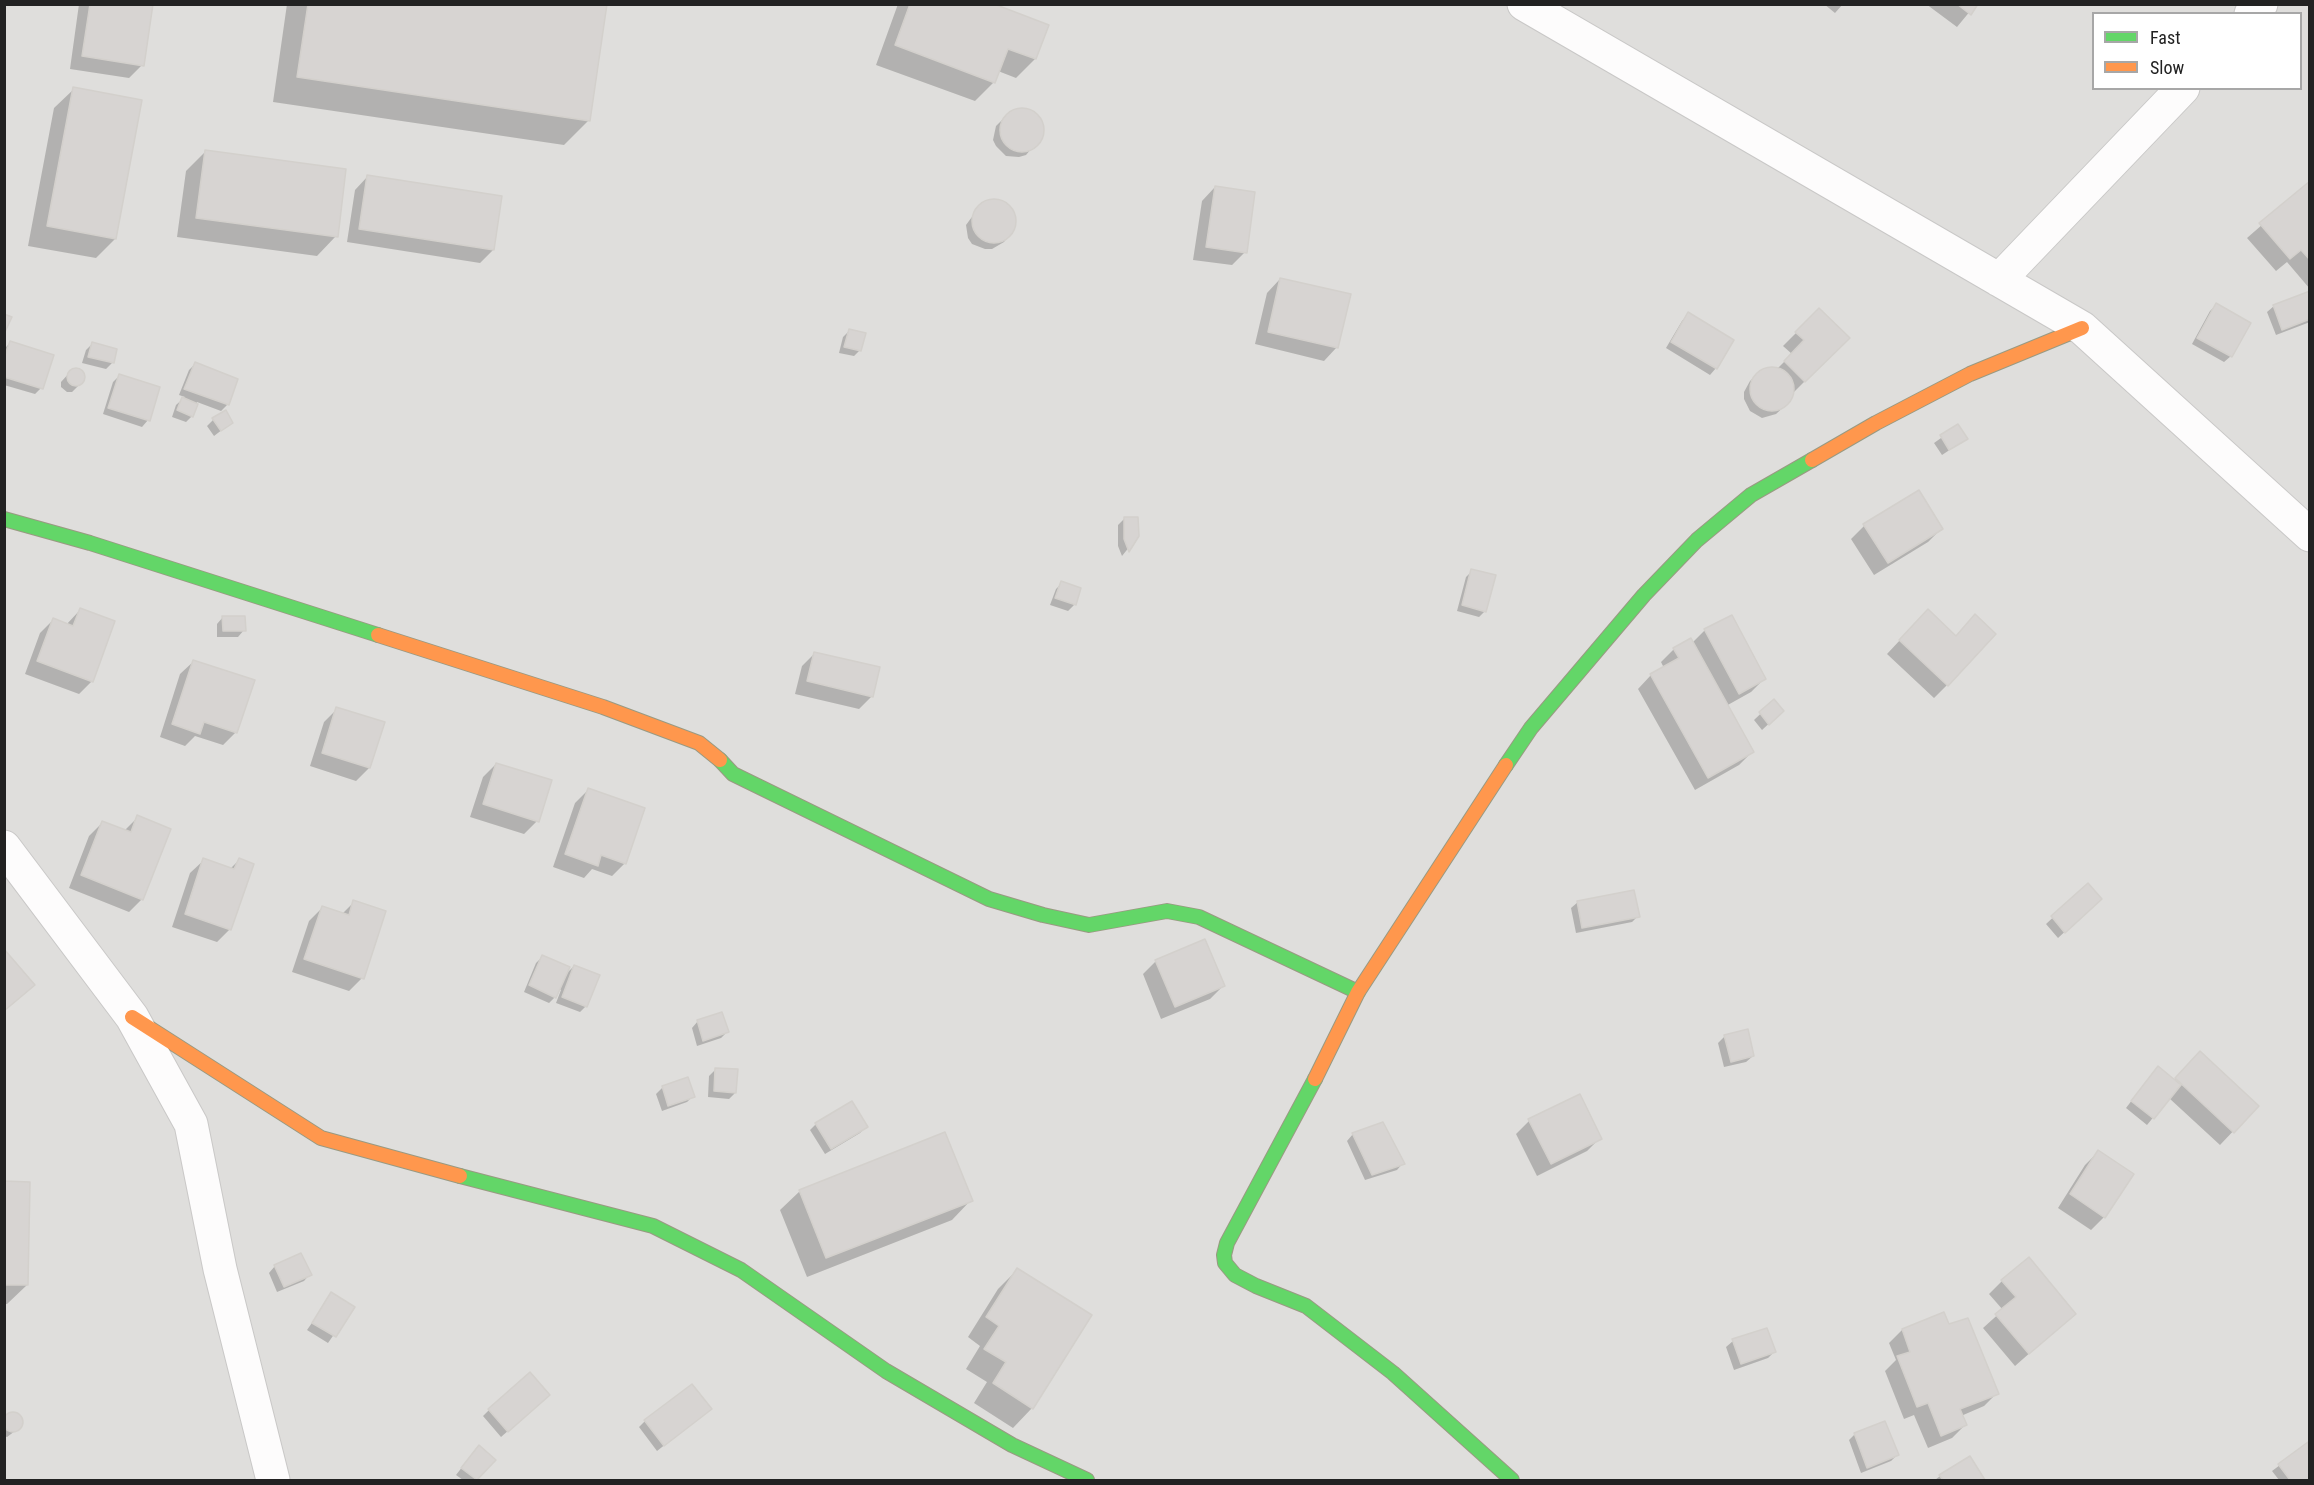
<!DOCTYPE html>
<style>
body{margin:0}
#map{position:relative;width:2314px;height:1485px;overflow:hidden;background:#f0eeeb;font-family:"Roboto Condensed",sans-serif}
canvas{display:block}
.frame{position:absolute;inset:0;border:6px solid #222;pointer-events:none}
.legend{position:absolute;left:2092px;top:12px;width:210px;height:78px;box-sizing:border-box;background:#fff;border:2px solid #a7a7a7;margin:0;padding:8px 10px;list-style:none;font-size:18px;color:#222}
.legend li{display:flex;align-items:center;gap:12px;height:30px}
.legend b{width:30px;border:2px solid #a7a7a7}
</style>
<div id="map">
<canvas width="2314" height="1485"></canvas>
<div class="frame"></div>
<ul class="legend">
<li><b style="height:8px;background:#63d668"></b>Fast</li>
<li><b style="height:8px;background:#ff974d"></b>Slow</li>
</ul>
</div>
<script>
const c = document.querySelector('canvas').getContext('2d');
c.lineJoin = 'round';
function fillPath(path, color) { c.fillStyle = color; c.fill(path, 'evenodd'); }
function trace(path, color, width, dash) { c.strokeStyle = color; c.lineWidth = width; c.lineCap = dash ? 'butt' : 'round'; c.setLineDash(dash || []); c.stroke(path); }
fillPath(new Path2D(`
 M 5,5 L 2309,5 L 2309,1480 L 5,1480 ZM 2094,14 L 2300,14 L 2300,88 L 2094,88 Z`), '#dfdedc');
fillPath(new Path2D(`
 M 79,4 L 151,4 L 142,65 L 129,78 L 70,69 Z
 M 287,4 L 606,4 L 589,120 L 564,145 L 273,102 Z
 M 898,4 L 990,4 L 1035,59 L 1016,78 L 998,71 L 994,82 L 975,101 L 876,65 Z
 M 1824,4 L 1843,4 L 1835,13 Z
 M 1926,4 L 1976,4 L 1957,27 Z
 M 74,89 L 115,239 L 96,258 L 28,246 L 54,108 Z
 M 1021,109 L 1027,110 L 1039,117 L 1042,124 L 1041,137 L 1026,155 L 1019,157 L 1006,156 L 996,146 L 993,140 L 996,126 L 1008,114 Z
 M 205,152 L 336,236 L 317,256 L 177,237 L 186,171 Z
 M 368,176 L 493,250 L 480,263 L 347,242 L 355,190 Z
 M 2310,183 L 2310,289 L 2287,262 L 2276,271 L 2247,238 Z
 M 1215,187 L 1245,252 L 1232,265 L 1193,260 L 1202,201 Z
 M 993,200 L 1007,204 L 1014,215 L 1014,229 L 1004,242 L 992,249 L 985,249 L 972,244 L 968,238 L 966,225 L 980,206 Z
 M 1280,279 L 1337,347 L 1324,361 L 1255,344 L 1267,293 Z
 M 2310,292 L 2310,322 L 2276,335 L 2267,312 L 2274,306 Z
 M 2216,305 L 2231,356 L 2224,362 L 2192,344 L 2210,311 Z
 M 1819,310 L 1848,338 L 1791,395 L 1788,403 L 1776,414 L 1762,418 L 1750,411 L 1744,399 L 1744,392 L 1750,381 L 1757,374 L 1770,369 L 1776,370 L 1792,354 L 1783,346 Z
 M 1688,314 L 1716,368 L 1710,375 L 1666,348 L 1682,321 Z
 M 849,331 L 860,350 L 854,356 L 839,353 L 843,337 Z
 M 11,342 L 41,388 L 35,394 L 4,385 L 4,349 Z
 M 92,344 L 116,350 L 112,363 L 106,369 L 82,363 L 86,350 Z
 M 195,364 L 236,379 L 227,405 L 221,411 L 197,402 L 192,416 L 186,422 L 172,417 L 176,405 L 185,397 L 179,395 L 189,370 Z
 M 78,370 L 83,375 L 83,381 L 72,392 L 67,392 L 61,387 L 61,382 L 71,371 Z
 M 119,376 L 148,420 L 142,427 L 103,414 L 113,382 Z
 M 213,420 L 231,423 L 214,436 L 207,426 Z
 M 1958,426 L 1966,439 L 1942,455 L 1934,443 Z
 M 1918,492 L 1941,529 L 1928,542 L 1874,575 L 1851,539 L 1864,526 Z
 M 1124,519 L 1138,536 L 1122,556 L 1118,546 L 1118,525 Z
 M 1472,571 L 1485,611 L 1479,617 L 1457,611 L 1466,577 Z
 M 1062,583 L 1079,589 L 1074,605 L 1068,611 L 1050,605 L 1056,589 Z
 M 80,610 L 92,681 L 79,694 L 25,674 L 40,633 L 53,620 L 66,625 Z
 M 223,617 L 244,630 L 238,637 L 217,637 L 217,624 Z
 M 1915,624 L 1955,637 L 1962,629 L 1947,685 L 1934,698 L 1887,654 Z
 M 1705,630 L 1764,679 L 1751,692 L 1726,706 L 1752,752 L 1739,765 L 1695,790 L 1638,689 L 1651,675 L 1664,668 L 1661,662 L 1674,649 L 1692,643 Z
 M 815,653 L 872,696 L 859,709 L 795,694 L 802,666 Z
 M 194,661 L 236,732 L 223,745 L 195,736 L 185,746 L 160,737 L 180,674 Z
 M 1774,701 L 1776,717 L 1762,730 L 1754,720 Z
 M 337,709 L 383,723 L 369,768 L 356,781 L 310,766 L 324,722 Z
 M 496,764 L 537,821 L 524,834 L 470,817 L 483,777 Z
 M 588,790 L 625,863 L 612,876 L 592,869 L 584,878 L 553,867 L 575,803 Z
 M 138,817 L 142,899 L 129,912 L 69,888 L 89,836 L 102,823 L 125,830 Z
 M 204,860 L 230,869 L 239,860 L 230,929 L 217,942 L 172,927 L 190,873 Z
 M 2088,885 L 2094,905 L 2058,938 L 2046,924 Z
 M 354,902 L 362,978 L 349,991 L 292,972 L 309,921 L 322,908 L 342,914 Z
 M 1578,902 L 1638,916 L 1632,922 L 1576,933 L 1571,908 Z
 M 542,957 L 565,975 L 574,966 L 586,1006 L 580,1012 L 556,1003 L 561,990 L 559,989 L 555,997 L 549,1003 L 524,992 L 536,963 Z
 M 1156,961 L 1223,986 L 1210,999 L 1161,1019 L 1143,974 Z
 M 698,1021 L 727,1032 L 721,1038 L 697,1046 L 692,1028 Z
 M 1725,1036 L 1753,1056 L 1746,1062 L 1724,1067 L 1718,1043 Z
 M 2187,1067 L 2257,1106 L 2220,1145 L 2169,1098 L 2147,1125 L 2126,1108 L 2152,1074 L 2174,1081 Z
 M 716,1069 L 735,1093 L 729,1099 L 708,1097 L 709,1076 Z
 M 663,1087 L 693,1096 L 687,1102 L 662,1111 L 656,1094 Z
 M 1579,1096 L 1600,1138 L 1587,1151 L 1537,1176 L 1516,1134 L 1529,1121 Z
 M 816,1124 L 866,1127 L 860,1133 L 825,1154 L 810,1130 Z
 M 1353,1134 L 1403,1163 L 1397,1170 L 1365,1180 L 1347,1141 Z
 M 2098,1152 L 2104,1217 L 2091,1230 L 2058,1208 L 2085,1165 Z
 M 4,1183 L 27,1285 L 7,1304 L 4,1304 Z
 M 800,1191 L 971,1200 L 952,1220 L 807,1277 L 780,1210 Z
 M 275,1266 L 310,1274 L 304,1281 L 277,1292 L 269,1273 Z
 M 1017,1270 L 1032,1408 L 1013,1428 L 974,1403 L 987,1382 L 966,1369 L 980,1346 L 968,1337 L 998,1289 Z
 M 2002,1281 L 2074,1314 L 2015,1366 L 1983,1328 L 2003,1310 L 1989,1294 Z
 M 332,1294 L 353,1307 L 328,1343 L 307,1330 Z
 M 1943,1314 L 1948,1326 L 1997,1393 L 1984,1406 L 1961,1416 L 1965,1425 L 1952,1438 L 1928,1448 L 1914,1415 L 1904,1419 L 1885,1371 L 1896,1360 L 1889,1343 L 1902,1330 Z
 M 1766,1330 L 1774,1352 L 1768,1358 L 1734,1370 L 1726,1347 L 1733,1341 Z
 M 542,1401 L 501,1437 L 483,1416 L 489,1410 Z
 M 710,1409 L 657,1451 L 639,1427 L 645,1421 Z
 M 13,1414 L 18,1415 L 21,1420 L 19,1428 L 7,1437 L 4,1436 L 4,1419 Z
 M 1855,1434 L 1897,1455 L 1891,1461 L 1861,1473 L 1849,1440 Z
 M 2308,1444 L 2310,1480 L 2279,1480 L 2272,1471 Z
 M 473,1453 L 494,1460 L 477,1480 L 463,1480 L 456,1475 Z
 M 1969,1458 L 1984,1480 L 1935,1480 L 1940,1476 Z`), '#0003');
const building = new Path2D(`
 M 90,4 L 153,4 L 144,66 L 82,56 Z
 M 308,4 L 607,4 L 590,121 L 297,77 Z
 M 910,4 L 994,4 L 1049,25 L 1036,59 L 1008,49 L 995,83 L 895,45 Z
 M 1957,4 L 1978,4 L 1971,15 Z
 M 73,87 L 142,100 L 116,239 L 47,226 Z
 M1000 130a22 22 0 1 1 44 0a22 22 0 1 1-44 0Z
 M 205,150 L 346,169 L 338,237 L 196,218 Z
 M 367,175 L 502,196 L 494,250 L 359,229 Z
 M 2310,181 L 2310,260 L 2301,250 L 2290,259 L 2259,223 Z
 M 1215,186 L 1255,192 L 1247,253 L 1206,247 Z
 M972 221a22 22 0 1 1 44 0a22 22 0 1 1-44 0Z
 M 1280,278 L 1351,294 L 1338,348 L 1268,332 Z
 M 2310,291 L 2310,319 L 2282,330 L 2273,305 Z
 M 2216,303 L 2251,323 L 2232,357 L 2197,338 Z
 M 1819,308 L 1850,338 L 1805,382 L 1784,361 L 1804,340 L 1795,332 Z
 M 1688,312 L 1734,340 L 1717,369 L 1671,342 Z
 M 4,314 L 12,317 L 4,334 Z
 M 849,329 L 866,333 L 861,351 L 844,347 Z
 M 10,341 L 54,355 L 43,389 L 4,377 L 4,358 Z
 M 92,342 L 117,349 L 114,363 L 88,357 Z
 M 195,362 L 238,379 L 229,405 L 184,389 Z
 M1750 389a22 22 0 1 1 44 0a22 22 0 1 1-44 0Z
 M67 377a9 9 0 1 1 18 0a9 9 0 1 1-18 0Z
 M 119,374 L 160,387 L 150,421 L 108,408 Z
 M 182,397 L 198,404 L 193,417 L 177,410 Z
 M 226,410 L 233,423 L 221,431 L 212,418 Z
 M 1958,424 L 1968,439 L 1949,450 L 1940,435 Z
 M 1919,490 L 1943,529 L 1888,563 L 1863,524 Z
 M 1124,517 L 1138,517 L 1139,536 L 1129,552 L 1124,539 Z
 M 1471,569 L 1496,575 L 1486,612 L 1462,605 Z
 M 1061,581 L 1081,588 L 1076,605 L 1055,598 Z
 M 80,608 L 115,621 L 93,682 L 37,661 L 53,618 L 73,626 Z
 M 1928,609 L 1956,636 L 1975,614 L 1996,634 L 1948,686 L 1899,640 Z
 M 1732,615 L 1766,679 L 1739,694 L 1704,629 Z
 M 222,616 L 245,616 L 246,631 L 223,631 Z
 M 1691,638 L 1754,752 L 1708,778 L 1650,674 L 1679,658 L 1673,648 Z
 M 814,652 L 880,667 L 873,697 L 807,681 Z
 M 193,660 L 255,680 L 237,733 L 204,722 L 200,734 L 172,724 Z
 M 1774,699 L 1784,711 L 1769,725 L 1759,712 Z
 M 336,707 L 385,722 L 370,768 L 322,753 Z
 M 496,763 L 552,780 L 539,822 L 483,804 Z
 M 588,788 L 645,808 L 626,864 L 601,855 L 598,866 L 565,854 Z
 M 137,815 L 171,829 L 143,900 L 81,875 L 102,821 L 131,832 Z
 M 203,858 L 234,869 L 239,858 L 254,864 L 231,930 L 185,914 Z
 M 2088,883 L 2102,899 L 2065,933 L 2051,916 Z
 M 1634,890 L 1640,917 L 1582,928 L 1577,901 Z
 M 353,900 L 386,911 L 364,979 L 304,959 L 322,906 L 349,915 Z
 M 1205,939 L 1225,986 L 1175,1007 L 1155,960 Z
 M 4,949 L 35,985 L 4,1011 Z
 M 542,955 L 570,967 L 556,998 L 529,985 Z
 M 574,965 L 600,975 L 587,1007 L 562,997 Z
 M 722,1012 L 729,1032 L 703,1041 L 697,1020 Z
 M 1748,1029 L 1754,1056 L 1731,1062 L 1724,1035 Z
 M 2200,1051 L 2259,1106 L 2234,1133 L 2175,1078 Z
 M 2158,1066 L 2181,1085 L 2154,1119 L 2131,1101 Z
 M 715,1068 L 738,1069 L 736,1093 L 714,1091 Z
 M 688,1077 L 695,1097 L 668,1106 L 662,1086 Z
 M 1580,1094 L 1602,1139 L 1551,1164 L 1528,1119 Z
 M 852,1101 L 868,1127 L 831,1149 L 815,1123 Z
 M 1383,1122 L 1405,1164 L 1372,1175 L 1352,1133 Z
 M 945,1132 L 973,1201 L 826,1258 L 799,1190 Z
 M 2098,1150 L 2134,1174 L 2105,1218 L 2070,1194 Z
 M 4,1181 L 30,1182 L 28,1285 L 4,1285 Z
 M 301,1253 L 312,1275 L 284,1287 L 274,1265 Z
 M 2029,1257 L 2076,1314 L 2029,1354 L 1995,1314 L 2016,1297 L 2001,1280 Z
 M 1017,1268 L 1092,1315 L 1033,1409 L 993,1383 L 1006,1362 L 984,1349 L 999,1326 L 986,1317 Z
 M 331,1292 L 355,1307 L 336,1337 L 312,1323 Z
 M 1944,1312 L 1949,1324 L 1968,1318 L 1999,1394 L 1960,1409 L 1967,1425 L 1941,1436 L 1928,1403 L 1917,1407 L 1897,1356 L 1910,1352 L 1902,1329 Z
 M 1767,1328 L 1776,1352 L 1741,1364 L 1732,1339 Z
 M 530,1372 L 550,1395 L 508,1432 L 488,1409 Z
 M 692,1384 L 712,1409 L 664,1446 L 644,1420 Z
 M3 1422a10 10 0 1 1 20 0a10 10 0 1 1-20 0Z
 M 1885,1421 L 1899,1455 L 1867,1468 L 1854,1433 Z
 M 2308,1442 L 2310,1480 L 2290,1480 L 2278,1464 Z
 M 479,1445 L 496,1460 L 477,1480 L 461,1468 Z
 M 1970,1456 L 1985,1480 L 1943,1480 L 1939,1475 Z`);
fillPath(building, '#d7d4d2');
trace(building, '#d3d0cc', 1.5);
const street = new Path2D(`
 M 1524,4 L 2082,328 L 2310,535
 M 2251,14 L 2261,4
 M 1999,280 L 2183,88
 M 4,847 L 132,1017 L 191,1124 L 220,1269 L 273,1480`);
const fast = new Path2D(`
 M 4,519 L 90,543 L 378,635
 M 720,760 L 733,774 L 989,899 L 1043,915 L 1089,925 L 1167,911 L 1199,917 L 1358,992
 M 1506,765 L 1531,728 L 1644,595 L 1697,540 L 1751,495 L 1812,460
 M 1315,1079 L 1227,1243 L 1224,1255 L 1225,1263 L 1235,1275 L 1256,1286 L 1306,1306 L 1393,1373 L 1512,1480
 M 460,1176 L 653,1226 L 741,1270 L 886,1371 L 1012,1445 L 1087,1480`);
const slow = new Path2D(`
 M 1812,460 L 1876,423 L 1970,374 L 2082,328
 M 378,635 L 603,707 L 699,743 L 720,760
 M 132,1017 L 321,1138 L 460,1176
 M 1315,1079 L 1358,992 L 1506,765`);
trace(street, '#c9c8c7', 35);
trace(fast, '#999a82', 16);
trace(slow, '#999a82', 16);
trace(street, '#fdfcfc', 33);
trace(fast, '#63d668', 14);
trace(slow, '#ff974d', 14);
</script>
